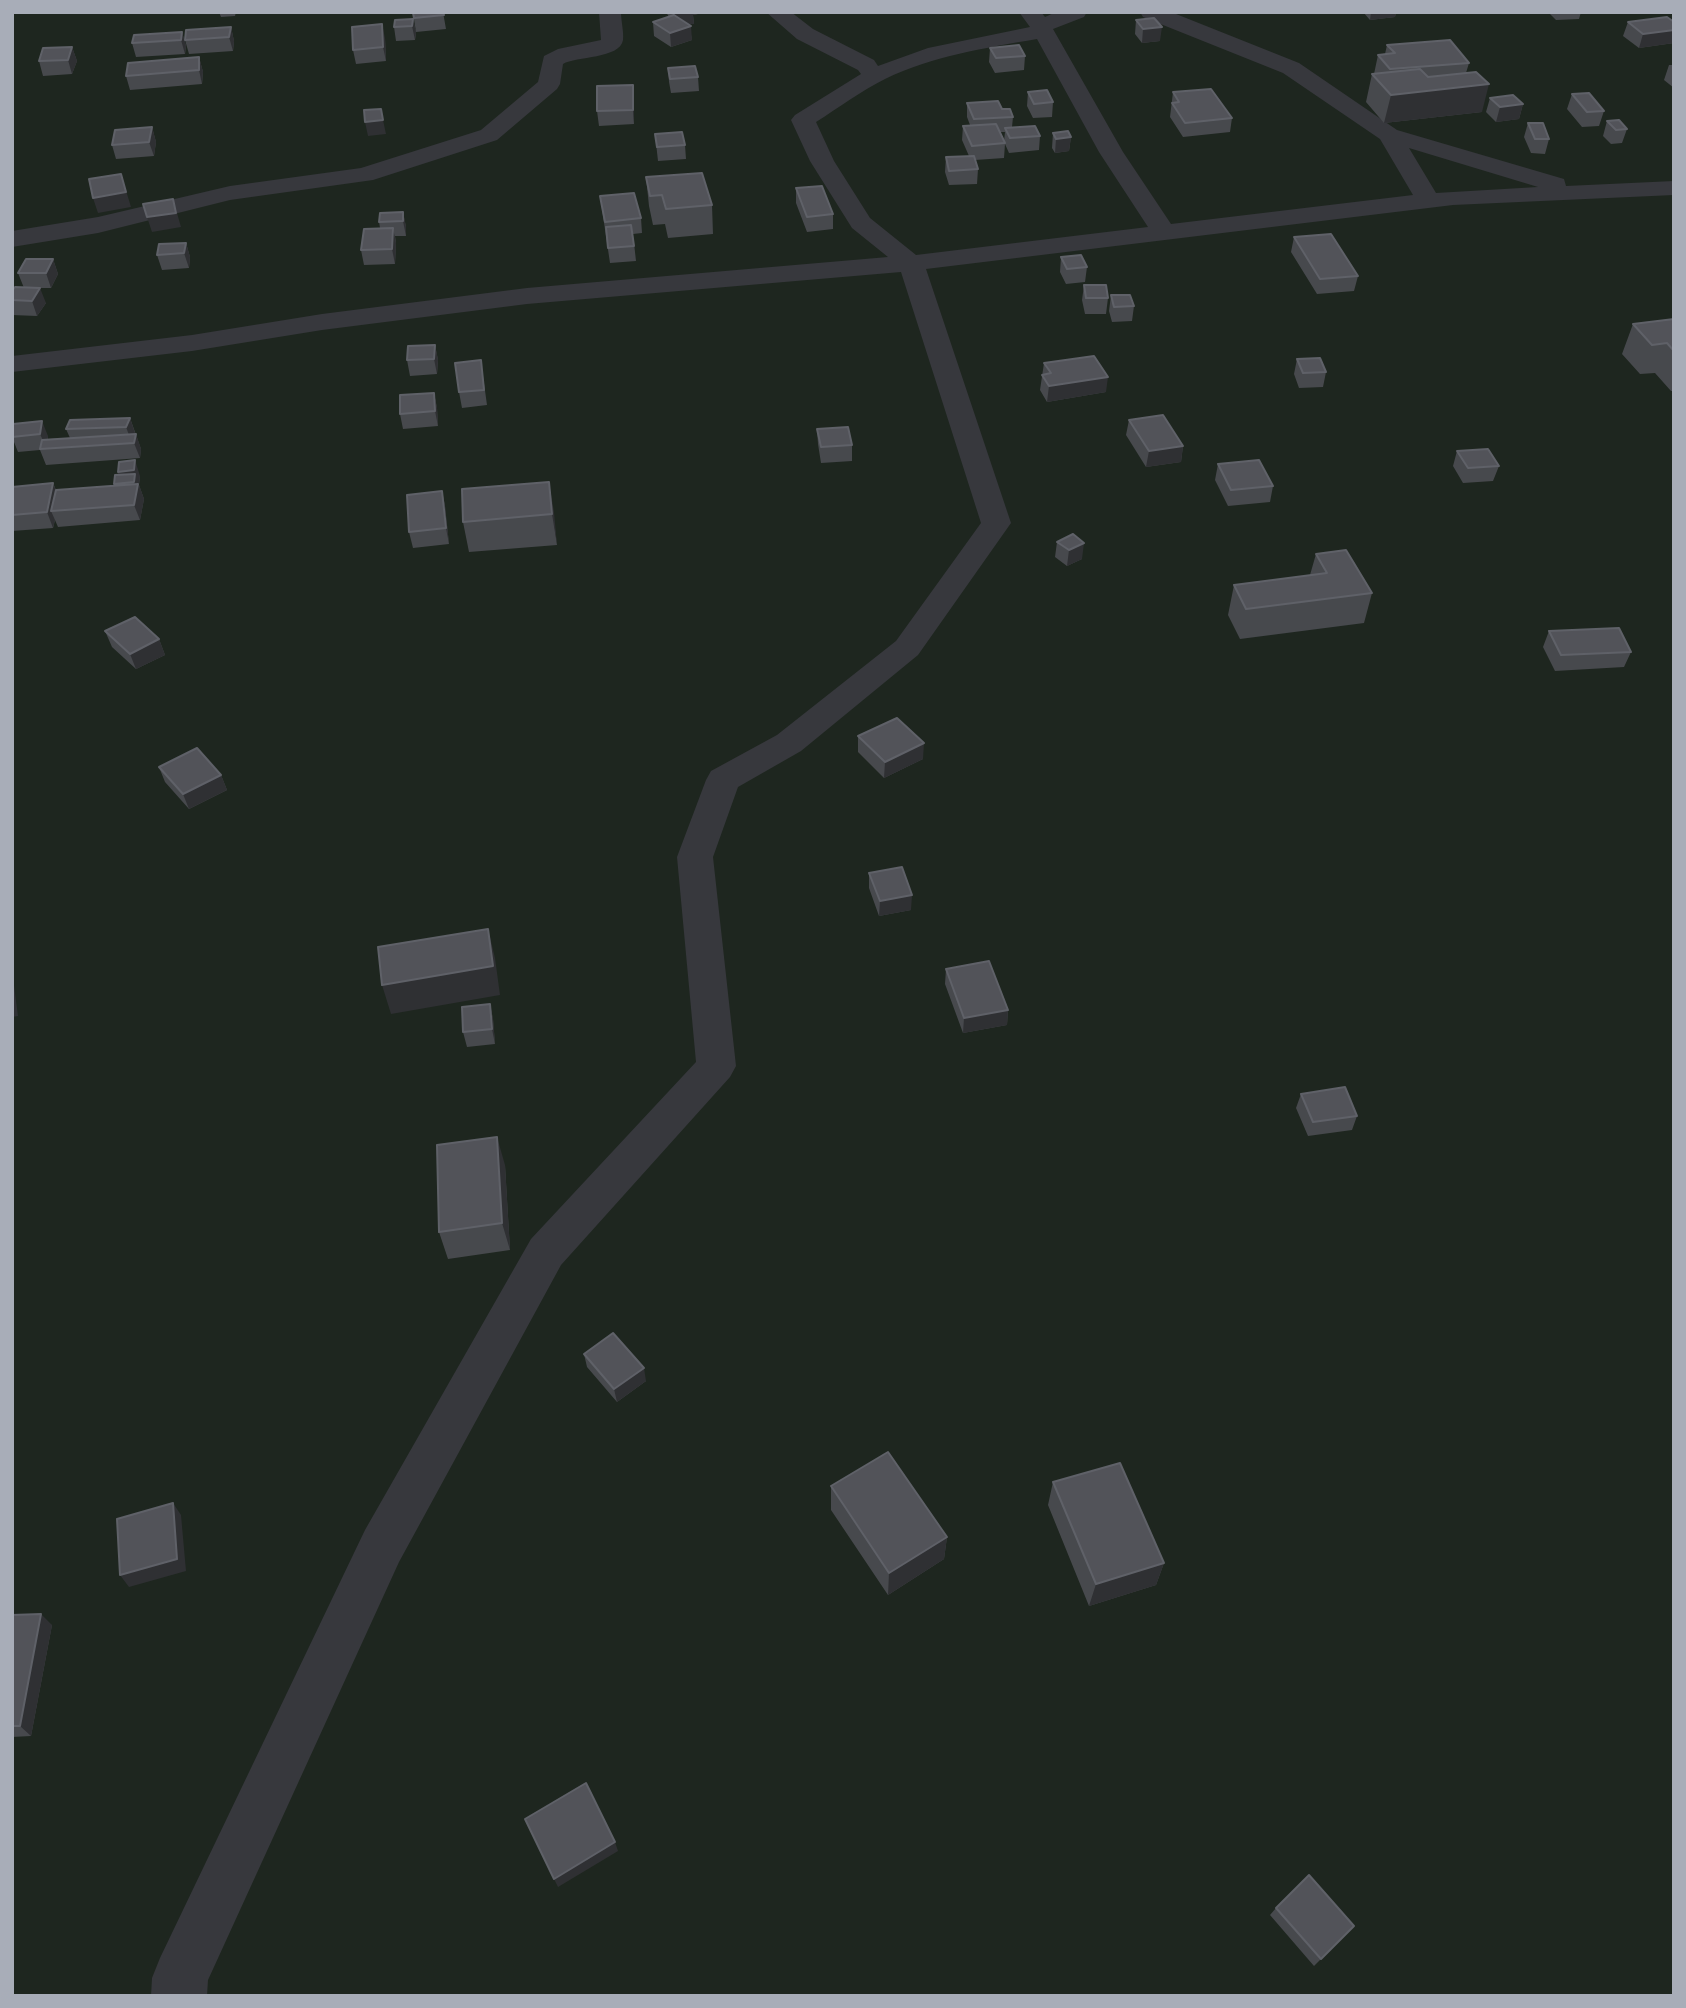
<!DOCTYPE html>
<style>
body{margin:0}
#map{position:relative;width:1686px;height:2008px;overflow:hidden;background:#161618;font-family:"Titillium Web",sans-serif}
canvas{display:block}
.frame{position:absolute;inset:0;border:14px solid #a8adb8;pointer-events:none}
</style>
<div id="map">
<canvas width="1686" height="2008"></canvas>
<div class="frame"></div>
</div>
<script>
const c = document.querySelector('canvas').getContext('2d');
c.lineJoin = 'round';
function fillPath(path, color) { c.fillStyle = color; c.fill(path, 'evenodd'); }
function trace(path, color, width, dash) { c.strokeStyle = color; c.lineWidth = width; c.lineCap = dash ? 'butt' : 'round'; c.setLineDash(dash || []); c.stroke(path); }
fillPath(new Path2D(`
 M 12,12 L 1674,12 L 1674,1996 L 12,1996 Z`), '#1e261f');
fillPath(new Path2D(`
 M 599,12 L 621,12 C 621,21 624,32 623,40 C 620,59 576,56 563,64 L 560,84 L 557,89 L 497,140 L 373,180 L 230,200 L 98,233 L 12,247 L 12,231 L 98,217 L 230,186 L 361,168 L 481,130 L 538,82 L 544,56 L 558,49 L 601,40 Z
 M 766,12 L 791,12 L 813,29 L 874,60 L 878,66 L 928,48 L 1030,27 L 1019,12 L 1041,12 L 1045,17 L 1056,12 L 1087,12 L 1084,17 L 1053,29 L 1123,152 L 1171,224 L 1413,195 L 1380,139 L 1283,73 L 1143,17 L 1140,12 L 1171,12 L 1299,63 L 1397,130 L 1564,179 L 1566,186 L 1674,181 L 1674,195 L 1453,205 L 926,269 L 1011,523 L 918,655 L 801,751 L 738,787 L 713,857 L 736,1066 L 730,1077 L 561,1265 L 399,1562 L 208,1980 L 207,1996 L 151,1996 L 152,1978 L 160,1958 L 365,1530 L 531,1239 L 696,1062 L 677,857 L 706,780 L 711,771 L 777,735 L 896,641 L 981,523 L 901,272 L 527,304 L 322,330 L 192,351 L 12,372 L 12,356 L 192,335 L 322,314 L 527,288 L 888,257 L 852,228 L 810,161 L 791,120 L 795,115 L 861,74 L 858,70 L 797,39 ZM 1037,39 L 1099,152 L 1148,227 L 916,255 L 870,218 L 834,161 L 816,122 C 838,108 861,91 885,79 C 933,56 985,48 1037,39 ZM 1409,148 L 1538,187 L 1436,193 Z`), '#37383d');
fillPath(new Path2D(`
 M 219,12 L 236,12 L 235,16 L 221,17 Z
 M 443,12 L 446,29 L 416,32 L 413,13 Z
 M 666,12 L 703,12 L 703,13 L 693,15 L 694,24 L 689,24 L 692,40 L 671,47 L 654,36 L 653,22 L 669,17 Z
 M 1363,12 L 1396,12 L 1395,17 L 1370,20 Z
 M 1548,12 L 1581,12 L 1579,19 L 1556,20 Z
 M 413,19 L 416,33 L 415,40 L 396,41 L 394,27 Z
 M 1136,20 L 1160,41 L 1142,43 L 1135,34 Z
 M 1628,22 L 1674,22 L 1674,43 L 1639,48 L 1623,36 Z
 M 231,27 L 234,41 L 233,51 L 189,54 L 185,40 Z
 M 182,32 L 186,46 L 185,54 L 136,57 L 132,43 Z
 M 385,38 L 386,61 L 356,64 L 353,50 Z
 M 1387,45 L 1469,63 L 1466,73 L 1482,112 L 1384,123 L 1366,102 L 1372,74 L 1374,74 L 1378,55 L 1385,54 Z
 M 72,47 L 77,61 L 72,74 L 43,76 L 39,61 Z
 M 990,48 L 1025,56 L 1024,70 L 995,73 L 989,62 Z
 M 199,57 L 203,72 L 202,84 L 130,90 L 126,76 Z
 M 1669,65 L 1674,65 L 1674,88 L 1664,80 Z
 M 668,68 L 698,77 L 699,91 L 671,93 L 669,82 Z
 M 633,85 L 634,124 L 599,126 L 597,111 Z
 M 1028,92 L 1053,102 L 1052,117 L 1033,118 L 1027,106 Z
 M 1173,92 L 1232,118 L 1230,132 L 1183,137 L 1170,117 Z
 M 1572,94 L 1604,111 L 1599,126 L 1582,127 L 1567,109 Z
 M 1490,98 L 1523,104 L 1519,119 L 1496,122 L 1486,112 Z
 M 967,103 L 1002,109 L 1013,117 L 1012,127 L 1040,136 L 1039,150 L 1009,153 L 1005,144 L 1004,158 L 975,160 L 978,169 L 977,184 L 949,185 L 945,172 L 946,157 L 969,156 L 962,140 L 963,126 L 970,125 L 967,117 ZM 1000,132 L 1005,132 L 1004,141 Z
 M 1607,121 L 1627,129 L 1622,143 L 1611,144 L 1603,136 Z
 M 1528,123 L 1549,139 L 1545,154 L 1531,153 L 1524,137 Z
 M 152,127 L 156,142 L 154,156 L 116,159 L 112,145 Z
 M 1053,133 L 1071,137 L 1069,151 L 1055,153 L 1052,148 Z
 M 655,134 L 685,145 L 686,159 L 658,161 Z
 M 646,177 L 712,205 L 713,234 L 668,238 L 665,224 L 653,225 L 649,206 Z
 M 796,188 L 833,214 L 833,229 L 807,232 L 796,203 Z
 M 600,196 L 641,218 L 642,233 L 633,234 L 636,261 L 610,263 Z
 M 403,212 L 406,227 L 406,236 L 395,236 L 396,243 L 395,264 L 364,265 L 361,250 L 380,228 L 379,222 Z
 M 1294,237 L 1358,276 L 1354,291 L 1317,294 L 1291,252 Z
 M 186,243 L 190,257 L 189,268 L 162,270 L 157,255 Z
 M 1061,257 L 1087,267 L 1085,282 L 1066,284 L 1060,272 Z
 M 53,259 L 58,274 L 51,288 L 24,288 L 18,273 Z
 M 1084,285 L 1108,298 L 1106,314 L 1085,314 L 1082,300 Z
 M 12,291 L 46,303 L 37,316 L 12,315 Z
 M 1111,295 L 1134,306 L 1132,321 L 1112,322 L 1109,311 Z
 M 1674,319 L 1674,391 L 1671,391 L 1655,373 L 1640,374 L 1622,354 L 1633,324 Z
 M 435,345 L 438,360 L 437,374 L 410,376 L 407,360 Z
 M 1297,359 L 1326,372 L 1323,387 L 1299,388 L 1294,374 Z
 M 1044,363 L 1106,392 L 1047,402 L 1040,390 Z
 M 483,376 L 487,405 L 462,408 L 459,392 Z
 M 434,393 L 437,408 L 438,426 L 403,429 L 400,414 Z
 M 130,418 L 141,449 L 140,458 L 46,465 L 40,450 L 18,452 L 12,437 L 13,424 L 48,436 L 48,439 L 70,438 L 66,429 Z
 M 1129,420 L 1183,446 L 1181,462 L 1146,467 L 1126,435 Z
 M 817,429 L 852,445 L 852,461 L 821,463 L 818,444 Z
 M 1457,451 L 1499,466 L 1493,481 L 1463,483 L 1453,466 Z
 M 1218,464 L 1273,486 L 1270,502 L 1228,506 L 1215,480 Z
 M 118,472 L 140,476 L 139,485 L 144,499 L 140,520 L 58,527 L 55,520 L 53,528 L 12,531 L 12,487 L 53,483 L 56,490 L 115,486 L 114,484 L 119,475 Z
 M 549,482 L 557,545 L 469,552 L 463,522 Z
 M 442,491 L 445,506 L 449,544 L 413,548 L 409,532 Z
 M 1057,542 L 1082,559 L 1067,566 L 1055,557 Z
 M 1316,554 L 1372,593 L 1364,623 L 1240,639 L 1228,615 L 1234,585 L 1310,575 Z
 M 105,631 L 159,639 L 165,655 L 136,669 L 112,647 Z
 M 1549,631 L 1631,652 L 1624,667 L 1555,671 L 1543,647 Z
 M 858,736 L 923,759 L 884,778 L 858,752 Z
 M 159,767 L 221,775 L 227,790 L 189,809 L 165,782 Z
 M 869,873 L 911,910 L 879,916 L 869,888 Z
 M 946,969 L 1008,1010 L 1007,1025 L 963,1033 L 945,984 Z
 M 490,1004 L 493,1019 L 495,1044 L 467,1047 L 463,1032 Z
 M 1301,1094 L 1357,1116 L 1352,1130 L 1308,1136 L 1296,1108 Z
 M 505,1165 L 510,1250 L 448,1259 L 439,1232 Z
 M 584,1354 L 646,1381 L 617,1402 L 587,1367 Z
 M 1053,1482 L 1164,1563 L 1156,1585 L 1089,1606 L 1048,1505 Z
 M 831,1486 L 947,1537 L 944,1559 L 888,1595 L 831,1510 Z
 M 12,1615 L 52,1625 L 31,1736 L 12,1737 Z
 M 1276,1908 L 1354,1926 L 1314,1966 L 1270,1915 Z`), '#47494d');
fillPath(new Path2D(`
 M 703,12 L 703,13 L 693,15 L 694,24 L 675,26 L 674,13 Z
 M 1371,12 L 1396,12 L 1395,17 L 1370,20 Z
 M 413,19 L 416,33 L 415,40 L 412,26 Z
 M 382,24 L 385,38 L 386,61 L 383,47 Z
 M 691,26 L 692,40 L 671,47 L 670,33 Z
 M 231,27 L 234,41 L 233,51 L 229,37 Z
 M 1162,27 L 1160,41 L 1142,43 L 1143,29 Z
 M 1674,30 L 1674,43 L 1639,48 L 1643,34 Z
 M 182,32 L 186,46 L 185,54 L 181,40 Z
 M 72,47 L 77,61 L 72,74 L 68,60 Z
 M 199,57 L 203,72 L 202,84 L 199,70 Z
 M 1489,84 L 1482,112 L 1384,123 L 1391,95 Z
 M 633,85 L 634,99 L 634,124 L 633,110 Z
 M 1523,104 L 1519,119 L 1496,122 L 1500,107 Z
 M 383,120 L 386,134 L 368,136 L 365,122 Z
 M 152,127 L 156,142 L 154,156 L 149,142 Z
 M 1071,137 L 1069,151 L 1055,153 L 1056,139 Z
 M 121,174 L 131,207 L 98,213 L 93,198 Z
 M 173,199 L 181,227 L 152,232 L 147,217 Z
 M 403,212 L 406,227 L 406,236 L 403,221 Z
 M 393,228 L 396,243 L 395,264 L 392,249 Z
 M 186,243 L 190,257 L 189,268 L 184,253 Z
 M 53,259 L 58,274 L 51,288 L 46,273 Z
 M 40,288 L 46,303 L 37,316 L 32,301 Z
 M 435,345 L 438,360 L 437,374 L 434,359 Z
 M 1108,377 L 1106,392 L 1047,402 L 1049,386 Z
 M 434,393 L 437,408 L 438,426 L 435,411 Z
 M 130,418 L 135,433 L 132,443 L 126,427 Z
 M 42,421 L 48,436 L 47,449 L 40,434 Z
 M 136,434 L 141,449 L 140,458 L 134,443 Z
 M 1183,446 L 1181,462 L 1146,467 L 1149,451 Z
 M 135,460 L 140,476 L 139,485 L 144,499 L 140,520 L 134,505 L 137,491 L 134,482 L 122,483 L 118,472 Z
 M 549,482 L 554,512 L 557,545 L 552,514 Z
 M 53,483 L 59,498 L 51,511 L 55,520 L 53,528 L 47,512 Z
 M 442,491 L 445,506 L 449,544 L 446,528 Z
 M 1084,543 L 1082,559 L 1067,566 L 1069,550 Z
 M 159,639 L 165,655 L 136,669 L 130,654 Z
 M 924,743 L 923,759 L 884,778 L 885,762 Z
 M 221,775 L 227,790 L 189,809 L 183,794 Z
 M 912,895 L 911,910 L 879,916 L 880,901 Z
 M 488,929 L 495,958 L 500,995 L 391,1014 L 382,985 Z
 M 12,970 L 18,1016 L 12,1017 Z
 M 490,1004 L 493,1019 L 495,1044 L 492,1029 Z
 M 1008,1010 L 1007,1025 L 963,1033 L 964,1018 Z
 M 497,1137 L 505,1165 L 510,1250 L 502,1223 Z
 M 644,1368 L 646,1381 L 617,1402 L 614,1389 Z
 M 173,1503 L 181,1515 L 186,1571 L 129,1587 L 120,1575 Z
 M 947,1537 L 944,1559 L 888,1595 L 889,1573 Z
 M 1164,1563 L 1156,1585 L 1089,1606 L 1096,1584 Z
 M 41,1614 L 52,1625 L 31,1736 L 20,1726 Z
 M 615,1842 L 618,1851 L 558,1887 L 554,1879 Z`), '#2f3033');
const building = new Path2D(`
 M 443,12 L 444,15 L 414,18 L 413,13 Z
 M 674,15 L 691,26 L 670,33 L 653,22 Z
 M 1667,17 L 1674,22 L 1674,30 L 1643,34 L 1628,22 Z
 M 1154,18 L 1162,27 L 1143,29 L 1136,20 Z
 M 413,19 L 412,26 L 394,27 L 395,20 Z
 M 382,24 L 383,47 L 353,50 L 352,27 Z
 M 231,27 L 229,37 L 185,40 L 186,30 Z
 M 182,32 L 181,40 L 132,43 L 134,35 Z
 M 1450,40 L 1469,63 L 1390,69 L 1378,55 L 1395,53 L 1387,45 Z
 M 1019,45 L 1025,56 L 996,58 L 990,48 Z
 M 72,47 L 68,60 L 39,61 L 43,48 Z
 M 199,57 L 199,70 L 126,76 L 128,63 Z
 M 695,66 L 698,77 L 670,79 L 668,68 Z
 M 1420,69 L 1428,77 L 1476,72 L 1489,84 L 1391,95 L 1372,74 Z
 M 633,85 L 633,110 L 597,111 L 597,86 Z
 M 1211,89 L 1232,118 L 1185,123 L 1172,103 L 1179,102 L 1173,92 Z
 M 1047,90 L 1053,102 L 1034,104 L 1028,92 Z
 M 1589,93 L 1604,111 L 1587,112 L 1572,94 Z
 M 1513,95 L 1523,104 L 1500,107 L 1490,98 Z
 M 998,101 L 1002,109 L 1010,109 L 1013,117 L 974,119 L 967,103 Z
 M 381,109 L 383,120 L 365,122 L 364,110 Z
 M 1619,120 L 1627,129 L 1616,130 L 1607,121 Z
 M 1528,123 L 1543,123 L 1549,139 L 1535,139 Z
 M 996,124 L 1005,143 L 972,146 L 963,126 Z
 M 1035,126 L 1040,136 L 1010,138 L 1005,128 Z
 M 152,127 L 149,142 L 112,145 L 115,130 Z
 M 1068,131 L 1071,137 L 1056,139 L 1053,133 Z
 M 682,132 L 685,145 L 657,147 L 655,134 Z
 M 974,156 L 978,169 L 949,171 L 946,157 Z
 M 702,173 L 712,205 L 666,209 L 662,195 L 650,196 L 646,177 Z
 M 121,174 L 126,192 L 93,198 L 89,179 Z
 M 822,186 L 833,214 L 807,217 L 796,188 Z
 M 634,193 L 641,218 L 605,222 L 600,196 Z
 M 173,199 L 176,213 L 147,217 L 143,204 Z
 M 403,212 L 403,221 L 379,222 L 380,213 Z
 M 631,225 L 634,246 L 608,248 L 606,227 Z
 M 393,228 L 392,249 L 361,250 L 364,229 Z
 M 1331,234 L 1358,276 L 1320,279 L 1294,237 Z
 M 186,243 L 184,253 L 157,255 L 159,244 Z
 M 1081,255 L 1087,267 L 1067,269 L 1061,257 Z
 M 26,259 L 53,259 L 46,273 L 18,273 Z
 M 1084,285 L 1106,285 L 1108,298 L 1086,298 Z
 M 15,287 L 40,288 L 32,301 L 12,300 L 12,291 Z
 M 1111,295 L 1130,295 L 1134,306 L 1114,307 Z
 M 1674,319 L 1674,351 L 1667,343 L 1652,345 L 1633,324 Z
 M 435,345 L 434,359 L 407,360 L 408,346 Z
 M 1094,356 L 1108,377 L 1049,386 L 1042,375 L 1051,373 L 1044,363 Z
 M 1320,358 L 1326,372 L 1303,373 L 1297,359 Z
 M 481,360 L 484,390 L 459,392 L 455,363 Z
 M 434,393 L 435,411 L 400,414 L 400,395 Z
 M 1163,415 L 1183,446 L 1149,451 L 1129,420 Z
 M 130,418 L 126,427 L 66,429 L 70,420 Z
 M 42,421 L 40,434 L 12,437 L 13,424 Z
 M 848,427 L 852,445 L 821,447 L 817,429 Z
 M 136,434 L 134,443 L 40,449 L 42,440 Z
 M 1488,449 L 1499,466 L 1468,468 L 1457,451 Z
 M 135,460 L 134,470 L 118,472 L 119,462 Z
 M 1259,460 L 1273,486 L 1231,490 L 1218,464 Z
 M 135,474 L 134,482 L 114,484 L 115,475 Z
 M 549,482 L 552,514 L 463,522 L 462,489 Z
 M 53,483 L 47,512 L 12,515 L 12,487 Z
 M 138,484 L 134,505 L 51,511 L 56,490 Z
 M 442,491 L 446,528 L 409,532 L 407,495 Z
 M 1073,534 L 1084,543 L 1069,550 L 1057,542 Z
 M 1346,550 L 1372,593 L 1246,609 L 1234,585 L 1327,573 L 1316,554 Z
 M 135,617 L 159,639 L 130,654 L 105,631 Z
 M 1619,628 L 1631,652 L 1561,655 L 1549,631 Z
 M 897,718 L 924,743 L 885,762 L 858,736 Z
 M 197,748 L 221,775 L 183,794 L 159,767 Z
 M 902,867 L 912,895 L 880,901 L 869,873 Z
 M 488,929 L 493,966 L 382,985 L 378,947 Z
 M 989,961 L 1008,1010 L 964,1018 L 946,969 Z
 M 490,1004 L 492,1029 L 463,1032 L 462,1007 Z
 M 1345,1087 L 1357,1116 L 1313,1122 L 1301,1094 Z
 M 497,1137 L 502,1223 L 439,1232 L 437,1145 Z
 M 613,1333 L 644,1368 L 614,1389 L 584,1354 Z
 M 888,1452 L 947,1537 L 889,1573 L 831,1486 Z
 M 1120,1463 L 1164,1563 L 1096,1584 L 1053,1482 Z
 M 173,1503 L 177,1559 L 120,1575 L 117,1519 Z
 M 41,1614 L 20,1726 L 12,1726 L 12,1615 Z
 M 586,1783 L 615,1842 L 554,1879 L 525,1819 Z
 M 1309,1875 L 1354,1926 L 1321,1959 L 1276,1908 Z`);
fillPath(building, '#525359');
trace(building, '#5f6168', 2);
</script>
